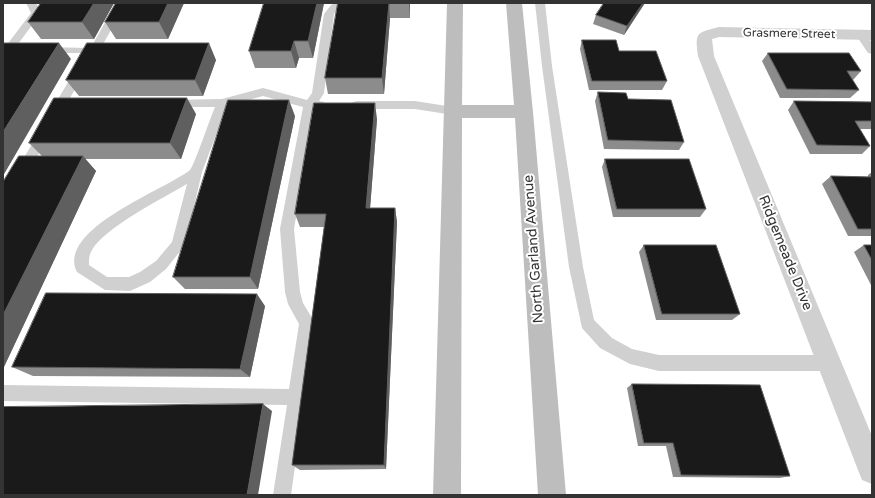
<!DOCTYPE html>
<style>
body{margin:0}
#map{position:relative;width:875px;height:498px;overflow:hidden;background:#fff;font-family:"Varela Round",sans-serif}
canvas{display:block}
.frame{position:absolute;inset:0;border:4px solid #333;pointer-events:none}
</style>
<div id="map">
<canvas width="875" height="498"></canvas>
<div class="frame"></div>
</div>
<script>
const c = document.querySelector('canvas').getContext('2d');
c.lineJoin = 'round';
function fillPath(path, color) { c.fillStyle = color; c.fill(path, 'evenodd'); }
function trace(path, color, width, dash) { c.strokeStyle = color; c.lineWidth = width; c.lineCap = dash ? 'butt' : 'round'; c.setLineDash(dash || []); c.stroke(path); }
function write(font, color, halo, rows, align = 'center') {
  c.font = font + ' "Varela Round",sans-serif'; c.lineWidth = 4; c.setLineDash([]); c.textBaseline = 'middle'; c.strokeStyle = halo; c.fillStyle = color; for (const [text, x, y, turn = 0] of rows) {
    c.save(); c.translate(x, y); c.rotate((+turn || 0) * Math.PI / 180); c.textAlign = isNaN(turn) ? turn : align; if (halo) c.strokeText(text, 0, 0); c.fillText(text, 0, 0); c.restore();
  }
}
fillPath(new Path2D(`
 M 26,3 L 36,3 L 41,13 L 7,59 L 3,61 L 3,50 L 31,13 Z
 M 116,3 L 126,3 L 102,46 L 96,53 L 45,53 L 40,50 L 45,47 L 89,48 L 93,44 Z
 M 336,3 L 350,3 C 345,9 339,7 334,14 L 324,93 L 319,101 L 324,102 L 326,105 L 324,108 L 314,109 L 294,229 L 300,292 L 303,303 L 315,323 L 291,495 L 273,495 L 287,405 L 3,401 L 3,385 L 289,389 L 299,324 L 288,304 L 285,292 L 280,229 L 303,107 L 263,96 L 227,106 L 202,172 L 185,245 L 166,269 L 150,282 L 130,291 L 105,290 L 77,272 C 56,229 165,190 190,170 C 194,166 211,116 215,107 L 172,107 L 168,106 L 166,103 L 168,100 L 222,99 L 263,88 L 307,100 L 312,93 L 324,14 L 331,5 ZM 187,184 L 172,242 L 156,261 L 140,272 L 129,277 L 107,277 L 89,265 C 89,259 89,255 92,250 C 104,228 163,198 187,184 Z
 M 535,3 L 545,3 L 552,66 L 583,267 L 594,320 L 612,338 L 632,349 L 659,355 L 829,355 L 835,357 L 837,363 L 835,369 L 829,371 L 659,371 L 630,364 L 600,348 L 582,328 L 569,267 L 542,66 Z
 M 861,32 L 865,33 L 872,43 L 872,54 L 868,53 L 856,35 Z
 M 81,66 L 85,67 L 86,70 L 59,117 L 55,118 L 51,117 L 49,114 L 51,111 L 77,67 Z
 M 357,101 L 415,101 L 453,107 L 457,108 L 459,111 L 457,114 L 453,115 L 415,109 L 357,109 L 353,108 L 351,105 L 353,102 Z
 M 44,130 L 48,131 L 50,134 L 8,208 L 3,209 L 3,192 L 40,131 Z`), '#d0d0d0');
fillPath(new Path2D(`
 M 719,27 L 872,30 L 872,40 L 719,37 L 712,39 L 714,56 L 872,436 L 872,484 L 862,480 L 858,470 L 698,56 C 695,32 696,33 719,27 Z`), '#d0d0d0');
fillPath(new Path2D(`
 M 447,3 L 463,3 L 462,105 L 514,105 L 506,3 L 522,3 L 533,112 L 566,495 L 538,495 L 515,118 L 462,118 L 461,495 L 433,495 Z`), '#bdbdbd');
fillPath(new Path2D(`
 M 114,3 L 94,39 L 41,39 L 28,22 Z
 M 116,3 L 184,3 L 168,39 L 116,39 L 105,22 Z
 M 264,3 L 324,3 L 313,58 L 299,58 L 296,68 L 255,68 L 249,51 Z
 M 338,3 L 410,3 L 410,18 L 390,18 L 384,94 L 328,94 L 325,78 Z
 M 644,4 L 624,35 L 593,24 L 596,15 Z
 M 582,40 L 619,51 L 667,81 L 662,90 L 589,90 L 580,49 Z
 M 768,53 L 861,71 L 853,80 L 852,80 L 859,90 L 850,98 L 780,98 L 762,61 Z
 M 216,60 L 203,96 L 79,96 L 66,80 Z
 M 598,92 L 628,99 L 684,142 L 679,150 L 604,149 L 595,101 Z
 M 794,101 L 872,102 L 872,129 L 860,129 L 870,146 L 862,154 L 810,154 L 788,110 Z
 M 196,114 L 181,159 L 85,159 L 96,171 L 3,369 L 3,182 L 42,156 L 29,143 Z
 M 295,116 L 258,289 L 185,289 L 173,277 Z
 M 377,119 L 370,208 L 395,208 L 397,222 L 386,469 L 300,470 L 292,465 L 324,227 L 300,227 L 295,214 Z
 M 605,159 L 706,209 L 700,217 L 613,217 L 602,167 Z
 M 872,172 L 872,236 L 848,236 L 822,184 L 831,176 L 868,177 L 868,175 Z
 M 644,245 L 740,314 L 732,320 L 656,320 L 639,252 Z
 M 864,245 L 872,245 L 872,287 L 854,252 Z
 M 265,306 L 250,377 L 33,376 L 12,367 Z
 M 632,384 L 790,476 L 780,478 L 673,477 L 666,446 L 638,446 L 627,388 Z`), '#8c8c8c');
fillPath(new Path2D(`
 M 94,3 L 114,3 L 94,39 L 82,22 Z
 M 168,3 L 184,3 L 168,39 L 159,22 Z
 M 317,3 L 324,3 L 313,58 L 308,41 Z
 M 389,3 L 390,18 L 384,94 L 382,78 Z
 M 409,3 L 410,3 L 410,18 Z
 M 643,3 L 645,3 L 624,35 L 627,26 Z
 M 294,41 L 299,58 L 296,68 L 291,51 Z
 M 59,43 L 71,59 L 3,176 L 3,132 Z
 M 209,43 L 216,60 L 203,96 L 195,80 Z
 M 187,98 L 196,114 L 181,159 L 170,143 Z
 M 289,100 L 295,116 L 258,289 L 250,277 Z
 M 375,103 L 377,119 L 369,222 L 366,208 Z
 M 83,156 L 96,171 L 3,369 L 3,315 Z
 M 395,208 L 397,222 L 386,469 L 384,465 Z
 M 257,294 L 265,306 L 250,377 L 240,369 Z
 M 263,404 L 272,411 L 258,495 L 247,495 Z`), '#5f5f5f');
const building = new Path2D(`
 M 41,3 L 94,3 L 82,22 L 28,22 Z
 M 116,3 L 168,3 L 159,22 L 105,22 Z
 M 264,3 L 317,3 L 308,41 L 294,41 L 291,51 L 249,51 Z
 M 338,3 L 389,3 L 382,78 L 325,78 Z
 M 604,3 L 643,3 L 627,26 L 596,15 Z
 M 582,40 L 616,40 L 619,51 L 656,51 L 667,81 L 592,81 Z
 M 4,43 L 59,43 L 3,132 L 3,44 Z
 M 87,43 L 209,43 L 195,80 L 66,80 Z
 M 768,53 L 849,53 L 861,71 L 847,71 L 859,90 L 787,89 Z
 M 598,92 L 626,93 L 628,99 L 671,100 L 684,142 L 608,140 Z
 M 54,98 L 187,98 L 170,143 L 29,143 Z
 M 228,100 L 289,100 L 250,277 L 173,277 Z
 M 794,101 L 872,102 L 872,121 L 855,121 L 870,146 L 817,145 Z
 M 314,103 L 375,103 L 366,208 L 395,208 L 384,465 L 292,465 L 326,214 L 295,214 Z
 M 19,156 L 83,156 L 3,315 L 3,182 Z
 M 605,159 L 689,159 L 706,209 L 617,209 Z
 M 831,176 L 872,177 L 872,229 L 858,229 Z
 M 644,245 L 716,245 L 740,314 L 662,314 Z
 M 864,245 L 872,245 L 872,260 Z
 M 46,293 L 257,294 L 240,369 L 12,367 Z
 M 632,384 L 760,385 L 790,476 L 681,475 L 673,443 L 644,443 Z
 M 263,404 L 247,495 L 3,495 L 3,407 Z`);
fillPath(building, '#1a1a1a');
trace(building, '#5f5f5f', 1);
write('12px', '#333', '#fff', [
 ["Grasmere Street",789,34,1]
]);
write('14px', '#333', '#fff', [
 ["North Garland Avenue",534,249,-94],
 ["Ridgemeade Drive",785,253,68]
]);
</script>
